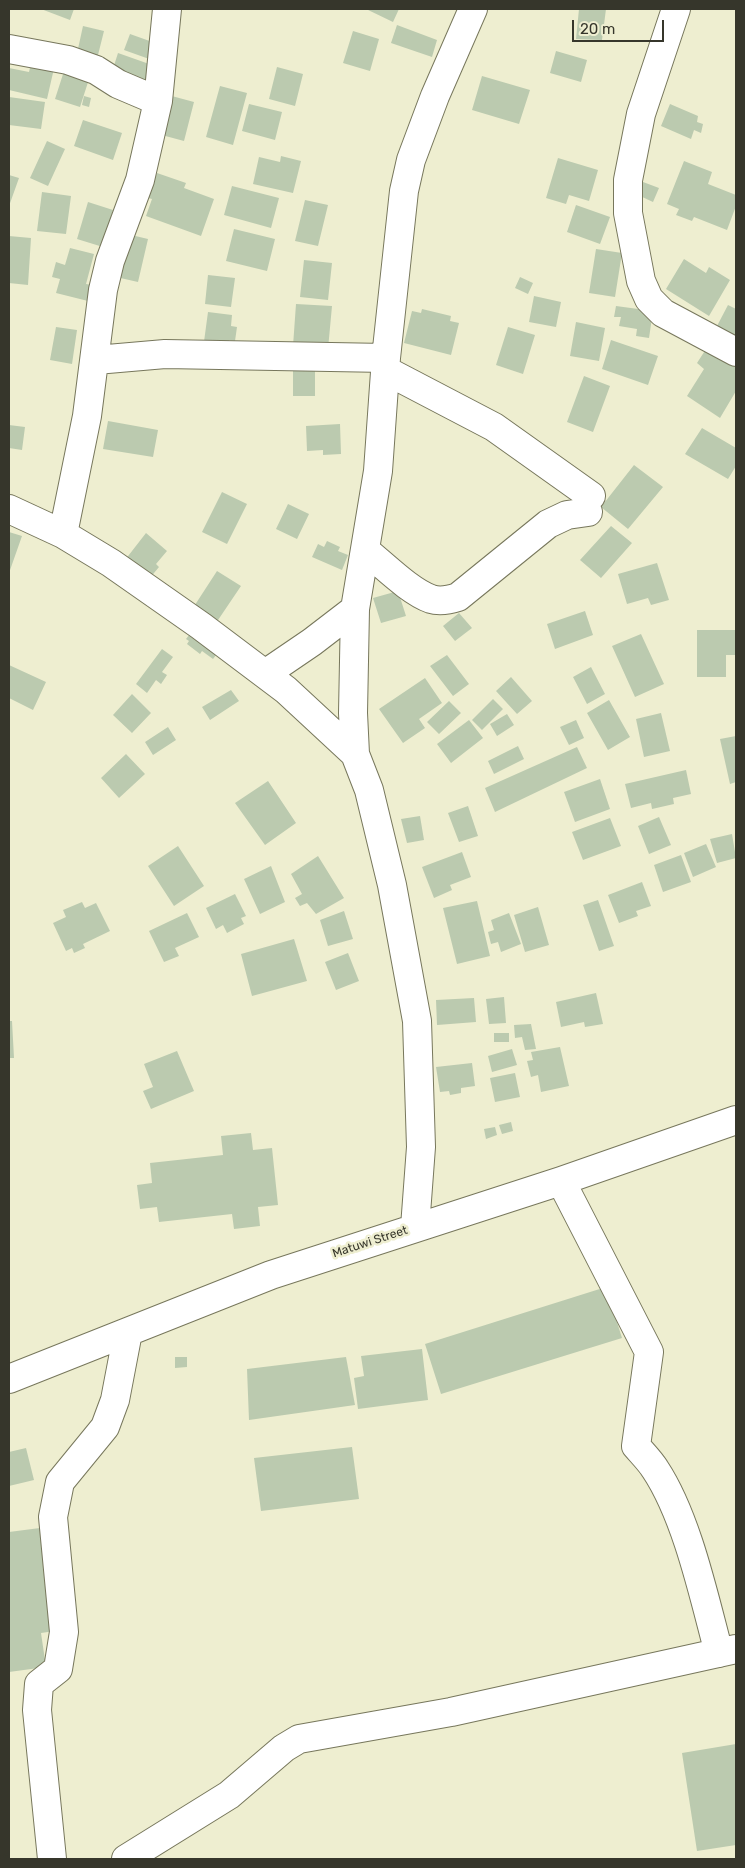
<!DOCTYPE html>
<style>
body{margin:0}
#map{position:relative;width:745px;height:1868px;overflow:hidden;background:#eeeed0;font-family:Rubik,sans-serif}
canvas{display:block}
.frame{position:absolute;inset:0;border:10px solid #36362b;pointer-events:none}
.scale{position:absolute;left:572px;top:20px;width:92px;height:22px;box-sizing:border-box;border:2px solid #36362b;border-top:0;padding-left:6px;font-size:15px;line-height:18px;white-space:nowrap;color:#36362b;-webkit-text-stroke:4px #eeeed0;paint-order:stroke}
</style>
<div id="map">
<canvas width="745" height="1868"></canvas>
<div class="frame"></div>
<div class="scale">20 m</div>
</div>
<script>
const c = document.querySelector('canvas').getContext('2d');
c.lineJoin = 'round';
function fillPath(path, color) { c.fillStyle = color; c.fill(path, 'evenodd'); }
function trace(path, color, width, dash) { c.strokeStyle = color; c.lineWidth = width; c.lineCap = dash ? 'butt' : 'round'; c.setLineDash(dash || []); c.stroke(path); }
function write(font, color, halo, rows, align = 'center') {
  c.font = font + ' Rubik,sans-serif'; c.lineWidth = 5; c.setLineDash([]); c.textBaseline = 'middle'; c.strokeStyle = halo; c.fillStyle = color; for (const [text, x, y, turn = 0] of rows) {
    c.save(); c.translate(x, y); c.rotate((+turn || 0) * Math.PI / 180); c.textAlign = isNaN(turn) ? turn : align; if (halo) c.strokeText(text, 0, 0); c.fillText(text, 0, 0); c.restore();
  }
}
fillPath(new Path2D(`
 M 41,9 L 74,9 L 70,20 Z
 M 366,9 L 399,9 L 393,22 Z
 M 579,9 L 606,9 L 602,40 L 576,39 Z
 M 397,25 L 437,40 L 432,57 L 391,43 Z
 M 83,26 L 104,31 L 96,63 L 76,58 Z
 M 353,31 L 379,39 L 370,71 L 343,63 Z
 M 130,34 L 158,44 L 152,60 L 124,50 Z
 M 556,51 L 587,60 L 581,82 L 550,73 Z
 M 118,53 L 152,65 L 145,86 L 111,75 Z
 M 32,59 L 55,64 L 47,99 L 9,90 L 9,68 L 29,72 Z
 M 277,67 L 303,74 L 295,106 L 269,99 Z
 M 65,68 L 90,76 L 80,107 L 55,99 Z
 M 482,76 L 530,90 L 519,124 L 472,110 Z
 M 220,86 L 247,93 L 233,145 L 206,137 Z
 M 168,95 L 194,102 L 184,141 L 158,134 Z
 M 84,96 L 91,98 L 89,107 L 82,105 Z
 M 9,97 L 45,102 L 41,129 L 9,125 Z
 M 249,104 L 282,112 L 275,140 L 242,131 Z
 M 670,104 L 698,116 L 697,122 L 703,124 L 701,133 L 694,130 L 691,139 L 661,126 Z
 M 83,120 L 122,133 L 113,160 L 74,146 Z
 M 47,141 L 65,149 L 48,186 L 30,178 Z
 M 281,156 L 301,161 L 293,193 L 253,184 L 259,157 L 280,162 Z
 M 558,158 L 598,170 L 589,201 L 569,195 L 566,204 L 546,198 Z
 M 684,161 L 712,172 L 708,184 L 736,195 L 736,206 L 727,230 L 694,217 L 692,221 L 676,215 L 679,209 L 667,204 Z
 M 157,173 L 186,183 L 184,188 L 214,199 L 201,236 L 146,216 L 152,199 L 148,198 Z
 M 9,175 L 19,178 L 9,206 Z
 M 643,182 L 659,188 L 653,202 L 638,195 Z
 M 232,186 L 279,198 L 271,228 L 224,215 Z
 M 42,192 L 71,196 L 66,234 L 37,231 Z
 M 305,200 L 328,205 L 318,246 L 295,241 Z
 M 88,202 L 113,210 L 103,247 L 77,239 Z
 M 576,205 L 610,217 L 600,244 L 567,232 Z
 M 234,229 L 275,239 L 267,271 L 226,261 Z
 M 127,234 L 148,239 L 138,282 L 116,277 Z
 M 9,236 L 31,238 L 28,285 L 9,283 Z
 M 70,248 L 94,254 L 86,284 L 92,285 L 88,301 L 56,293 L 60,279 L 52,277 L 56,262 L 65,265 Z
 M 596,249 L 622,253 L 615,297 L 589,293 Z
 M 684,259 L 706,273 L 709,267 L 730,280 L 709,316 L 666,289 Z
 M 304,260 L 332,263 L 328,300 L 300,297 Z
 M 208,275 L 235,278 L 231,307 L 205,304 Z
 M 520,277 L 533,283 L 528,294 L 515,288 Z
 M 534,296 L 561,302 L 556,327 L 529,322 Z
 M 296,304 L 332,306 L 328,349 L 293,346 Z
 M 728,305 L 736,309 L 736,336 L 717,326 Z
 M 616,306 L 653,311 L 649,338 L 636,336 L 637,329 L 619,326 L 621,317 L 614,317 Z
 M 422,309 L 451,316 L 450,321 L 459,323 L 451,355 L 404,343 L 412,311 L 421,313 Z
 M 208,312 L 232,315 L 231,326 L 237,327 L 235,341 L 229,340 L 227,352 L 203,349 Z
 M 576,322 L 605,328 L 599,361 L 570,356 Z
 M 56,327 L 77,330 L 72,364 L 50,360 Z
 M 508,327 L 535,335 L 523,374 L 496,365 Z
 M 611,340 L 658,356 L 648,385 L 602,369 Z
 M 708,346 L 736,363 L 736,391 L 720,418 L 687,396 L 704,369 L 697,363 Z
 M 315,359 L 315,396 L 293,396 L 293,360 Z
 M 584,376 L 610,386 L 593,432 L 567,422 Z
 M 108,421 L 158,430 L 153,457 L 103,449 Z
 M 340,424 L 341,454 L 323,455 L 323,450 L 307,451 L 306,426 Z
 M 9,425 L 25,427 L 22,450 L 9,448 Z
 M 702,428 L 736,448 L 736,466 L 728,479 L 685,454 Z
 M 634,465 L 663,487 L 628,529 L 601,507 Z
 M 222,492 L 247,504 L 227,544 L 202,532 Z
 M 288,504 L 309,514 L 297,539 L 276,529 Z
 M 611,526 L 632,543 L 601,578 L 580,560 Z
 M 9,532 L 22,536 L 9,573 Z
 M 146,533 L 167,551 L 156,564 L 159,567 L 149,579 L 125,560 Z
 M 327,541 L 340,547 L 338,551 L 348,555 L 342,570 L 312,557 L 318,544 L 324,547 Z
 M 657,563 L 669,600 L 651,605 L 648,598 L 627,604 L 618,574 Z
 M 217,571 L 241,586 L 214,626 L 191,611 Z
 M 398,591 L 406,616 L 381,623 L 373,598 Z
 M 585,611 L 593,635 L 555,649 L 547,624 Z
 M 459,613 L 472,628 L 455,641 L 443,626 Z
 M 193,630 L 220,650 L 213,659 L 202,651 L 200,654 L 187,644 L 189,641 L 186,639 Z
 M 697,630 L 736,630 L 736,655 L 726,655 L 726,677 L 697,677 Z
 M 641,634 L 664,684 L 635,697 L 612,646 Z
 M 162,649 L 173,657 L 162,672 L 167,675 L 161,684 L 156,680 L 147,693 L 136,684 Z
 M 447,655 L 469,684 L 453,696 L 430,666 Z
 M 9,665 L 46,682 L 33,710 L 9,698 Z
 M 591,667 L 605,694 L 587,704 L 573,677 Z
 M 511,677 L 532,701 L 517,714 L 496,691 Z
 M 425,678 L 442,703 L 419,719 L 425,728 L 403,743 L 379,709 Z
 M 231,690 L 239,701 L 210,720 L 202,707 Z
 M 132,694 L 151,713 L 132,733 L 113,715 Z
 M 493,699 L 503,709 L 482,730 L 472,720 Z
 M 609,700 L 630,737 L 608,750 L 587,713 Z
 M 449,701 L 461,713 L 439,734 L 427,722 Z
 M 661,713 L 670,751 L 644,757 L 636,719 Z
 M 507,714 L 514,725 L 497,736 L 490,724 Z
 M 469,720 L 483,738 L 451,763 L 437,744 Z
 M 576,720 L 584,738 L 569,745 L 560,727 Z
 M 168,727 L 176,740 L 153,755 L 145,742 Z
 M 736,736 L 736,782 L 730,784 L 720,739 Z
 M 518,746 L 524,759 L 494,774 L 488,761 Z
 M 577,747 L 587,768 L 495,812 L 485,788 Z
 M 126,754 L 145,774 L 119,798 L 101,778 Z
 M 686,770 L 691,794 L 673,798 L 674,804 L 652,809 L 651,803 L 631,808 L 625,784 Z
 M 600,779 L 610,809 L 575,822 L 564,792 Z
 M 268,781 L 296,823 L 265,845 L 235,803 Z
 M 468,806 L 478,836 L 459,842 L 448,813 Z
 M 420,816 L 424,840 L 407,843 L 401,819 Z
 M 659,817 L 671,845 L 649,854 L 638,826 Z
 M 610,818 L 621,846 L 583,860 L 572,832 Z
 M 732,834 L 736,858 L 717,863 L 710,839 Z
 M 706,844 L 716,867 L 693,877 L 684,853 Z
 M 178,846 L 204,886 L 174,906 L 148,866 Z
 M 462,852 L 471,877 L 450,885 L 452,890 L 434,898 L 422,867 Z
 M 681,855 L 691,882 L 663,892 L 654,865 Z
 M 318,856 L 344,898 L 316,914 L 307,903 L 300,906 L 295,898 L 302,894 L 291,874 Z
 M 271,866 L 285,902 L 260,914 L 244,879 Z
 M 642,882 L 651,906 L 636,911 L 638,916 L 619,923 L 608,895 Z
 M 235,894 L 246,916 L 241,918 L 244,924 L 227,933 L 223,925 L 216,929 L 206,908 Z
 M 598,900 L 614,946 L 599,951 L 583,905 Z
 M 477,901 L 490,956 L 457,964 L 443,908 Z
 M 82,902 L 85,908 L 96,903 L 110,931 L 83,944 L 85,948 L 74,953 L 72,948 L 66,951 L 53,923 L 66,917 L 63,910 Z
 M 538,907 L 549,945 L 525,952 L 514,915 Z
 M 344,911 L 353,939 L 328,946 L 320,920 Z
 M 187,913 L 199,937 L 175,948 L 179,956 L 164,962 L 149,931 Z
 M 509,913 L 521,944 L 501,952 L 498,942 L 491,944 L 488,932 L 494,930 L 491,920 Z
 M 294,939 L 307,981 L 252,996 L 241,954 Z
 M 348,953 L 359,981 L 336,990 L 325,962 Z
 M 596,993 L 603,1024 L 585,1027 L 584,1022 L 561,1027 L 556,1002 Z
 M 504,997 L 506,1023 L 489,1024 L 486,999 Z
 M 474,998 L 476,1022 L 437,1025 L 436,1000 Z
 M 9,1021 L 12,1021 L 14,1058 L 9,1058 Z
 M 531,1024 L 536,1049 L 525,1050 L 522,1037 L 515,1038 L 514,1025 Z
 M 494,1033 L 509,1033 L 509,1042 L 494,1042 Z
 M 560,1047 L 569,1086 L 541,1092 L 538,1075 L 531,1077 L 527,1061 L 533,1060 L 531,1052 Z
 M 512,1049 L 517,1065 L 492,1072 L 488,1056 Z
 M 177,1051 L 194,1091 L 151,1109 L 143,1091 L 153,1087 L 144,1064 Z
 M 472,1063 L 475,1086 L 461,1088 L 461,1093 L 450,1095 L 449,1091 L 440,1092 L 436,1067 Z
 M 515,1073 L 520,1097 L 495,1102 L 490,1078 Z
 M 511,1122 L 513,1131 L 502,1134 L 499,1125 Z
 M 495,1127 L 497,1135 L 486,1139 L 484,1129 Z
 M 251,1133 L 253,1150 L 272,1148 L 278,1205 L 258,1207 L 260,1226 L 234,1229 L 232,1214 L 159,1222 L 157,1207 L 140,1209 L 137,1185 L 152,1183 L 150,1163 L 223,1155 L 221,1136 Z
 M 606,1287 L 622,1338 L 441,1394 L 425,1344 Z
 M 422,1349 L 428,1400 L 358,1409 L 354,1378 L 364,1376 L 361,1356 Z
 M 175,1357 L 187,1357 L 187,1367 L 175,1368 Z
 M 346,1357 L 355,1405 L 249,1420 L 247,1369 Z
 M 352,1447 L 359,1499 L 261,1511 L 254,1458 Z
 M 26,1448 L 34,1480 L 9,1486 L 9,1452 Z
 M 40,1528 L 55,1631 L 41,1633 L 46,1667 L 9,1672 L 9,1532 Z
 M 736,1744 L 736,1845 L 697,1851 L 682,1753 Z`), '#bbcaaf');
const street = new Path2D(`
 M 676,9 L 641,114 L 628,180 L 628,213 L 641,281 L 649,299 L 663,313 L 736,352
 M 9,49 L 68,60 L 96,70 L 118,84 L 158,101
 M 96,360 L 165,354 L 386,358
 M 385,370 L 494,427 L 591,496
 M 9,509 L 63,534 L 111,563 L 201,626 L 286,690 L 355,754
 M 63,534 L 87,416 L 103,290 L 110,261 L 140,180 L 158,101 L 167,9
 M 366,551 C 384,565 409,591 431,599 C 440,602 449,600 458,597 L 548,524 L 567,515 L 588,512
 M 265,674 L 312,642 L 355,609
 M 561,1181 L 649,1352 L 636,1446 C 642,1453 650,1461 655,1469 C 687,1517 704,1597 719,1653
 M 415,1227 L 421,1147 L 417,1021 L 392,885 L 369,790 L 355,754 L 353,713 L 355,609 L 378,471 L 386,358 L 404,191 L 411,160 L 435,96 L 473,9
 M 9,1379 L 271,1275 L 561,1181 L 736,1120
 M 52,1859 L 37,1710 L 39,1684 L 58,1669 L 64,1632 L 53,1517 L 60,1482 L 105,1427 L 115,1400 L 128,1332
 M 126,1859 L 229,1795 L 284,1748 L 299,1739 L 451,1712 L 736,1649`);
trace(street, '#77775c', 30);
trace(street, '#fff', 28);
write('12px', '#36362b', '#eeeed0', [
 ["Matuwi Street",370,1242,-18]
]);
</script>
